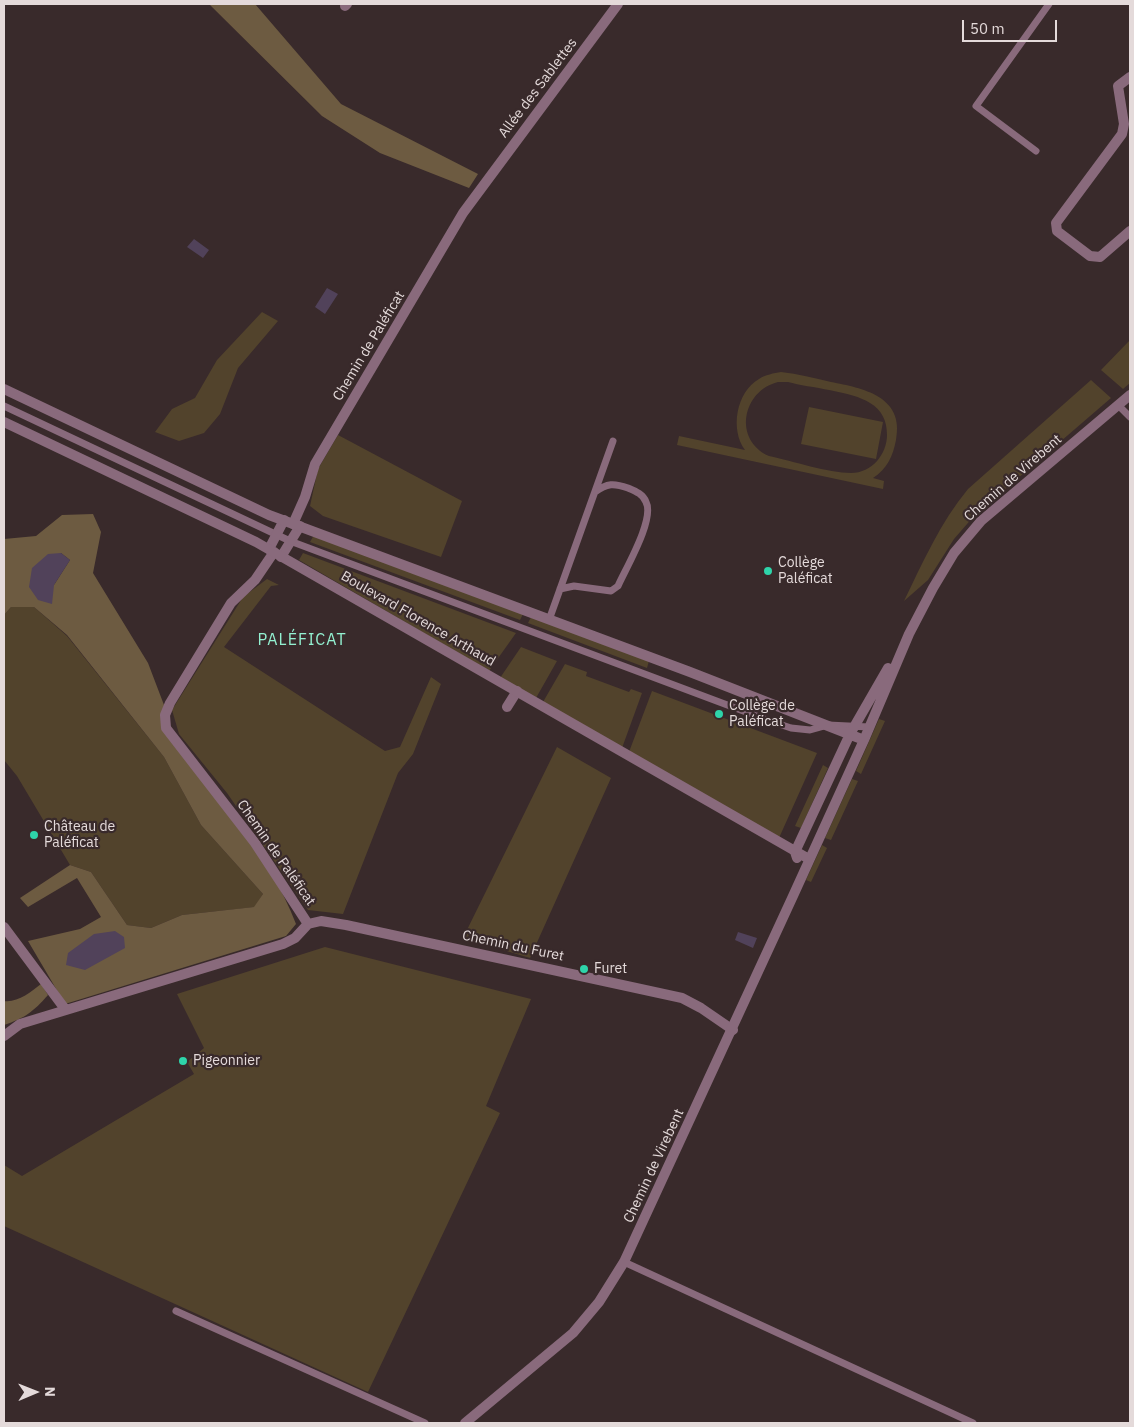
<!DOCTYPE html>
<meta charset="utf-8">
<style>
body{margin:0}
#map{position:relative;width:1134px;height:1427px;overflow:hidden;background:#392a2b;font-family:"IBM Plex Sans",sans-serif}
canvas{display:block}
.frame{position:absolute;inset:0;border:5px solid #e4dada;pointer-events:none}
.north{position:absolute;left:10px;top:1367px;width:50px;height:50px;-webkit-text-stroke:4px #392a2b;paint-order:stroke;rotate:89deg;font-size:14px;font-weight:700;line-height:20px;text-align:center;color:#e4dada}
.north::after{content:'';display:block;margin:auto;width:18px;height:22px;background:#e4dada;clip-path:polygon(50% 0,100% 100%,50% 72%,0 100%)}
.scale{position:absolute;left:962px;top:20px;width:95px;height:22px;box-sizing:border-box;border:2px solid #e4dada;border-top:0;padding-left:6px;font-size:15px;line-height:18px;white-space:nowrap;color:#e4dada;-webkit-text-stroke:4px #392a2b;paint-order:stroke}
</style>
<div id="map">
<canvas width="1134" height="1427"></canvas>
<div class="frame"></div>
<div class="north">N</div>
<div class="scale">50 m</div>
</div>
<script>
const c = document.querySelector('canvas').getContext('2d');
c.lineJoin = 'round';
function fillPath(path, color) { c.fillStyle = color; c.fill(path, 'evenodd'); }
function trace(path, color, width, dash) { c.strokeStyle = color; c.lineWidth = width; c.lineCap = dash ? 'butt' : 'round'; c.setLineDash(dash || []); c.stroke(path); }
function write(font, color, halo, rows, align = 'center') {
  c.font = font + ' "IBM Plex Sans",sans-serif'; c.lineWidth = 4.5; c.setLineDash([]); c.textBaseline = 'middle'; c.strokeStyle = halo; c.fillStyle = color; for (const [text, x, y, turn = 0] of rows) {
    c.save(); c.translate(x, y); c.rotate((+turn || 0) * Math.PI / 180); c.textAlign = isNaN(turn) ? turn : align; if (halo) c.strokeText(text, 0, 0); c.fillText(text, 0, 0); c.restore();
  }
}
fillPath(new Path2D(`
 M 262,312 L 278,321 L 238,368 L 220,414 L 204,433 L 179,441 L 155,432 L 172,409 L 195,398 L 217,360 Z
 M 1130,340 L 1130,383 L 1123,389 L 1101,370 Z
 M 781,372 C 798,374 814,378 831,382 C 862,388 905,396 896,440 C 893,456 887,469 873,478 L 884,481 L 883,489 L 677,445 L 679,436 L 745,450 C 730,430 736,392 759,379 C 765,375 774,373 781,372 ZM 778,382 L 788,382 C 810,388 852,391 870,403 C 882,410 887,421 887,435 C 887,454 872,473 851,473 C 828,473 793,461 769,456 C 733,440 742,391 778,382 Z
 M 1091,380 L 1111,398 L 974,516 L 954,539 L 928,580 L 904,601 C 923,562 940,523 968,489 Z
 M 809,407 L 883,422 L 876,459 L 801,444 Z
 M 338,435 L 462,501 L 441,557 L 323,516 L 310,506 L 318,469 Z
 M 314,535 L 523,614 L 520,620 L 310,542 Z
 M 303,553 L 516,633 L 489,671 L 299,560 Z
 M 267,579 L 279,585 L 271,586 L 224,647 L 385,751 L 400,747 L 431,677 L 441,684 L 413,754 L 398,773 L 343,914 L 308,910 L 227,793 L 179,734 L 172,710 L 243,597 Z
 M 11,607 L 34,607 L 67,636 L 164,757 L 201,825 L 263,894 L 255,907 L 182,915 L 151,928 L 127,925 L 91,872 L 70,865 L 17,776 L 4,760 L 4,615 Z
 M 531,617 L 649,661 L 647,668 L 528,623 Z
 M 521,647 L 557,661 L 536,698 L 500,678 Z
 M 565,664 L 587,672 L 586,676 L 629,692 L 631,689 L 642,693 L 622,748 L 543,702 Z
 M 652,691 L 817,753 L 779,838 L 629,752 Z
 M 879,719 L 885,721 L 861,774 L 856,771 Z
 M 557,747 L 611,778 L 530,958 L 463,938 Z
 M 823,765 L 828,768 L 801,828 L 795,826 Z
 M 852,779 L 858,781 L 831,840 L 825,838 Z
 M 822,845 L 827,848 L 811,882 L 806,880 Z
 M 325,947 L 531,999 L 486,1106 L 500,1113 L 368,1392 L 4,1226 L 4,1165 L 22,1176 L 194,1074 L 187,1062 L 204,1048 L 177,994 Z`), '#52432c');
fillPath(new Path2D(`
 M 209,4 L 255,4 L 341,104 L 478,174 L 469,188 L 380,153 L 322,116 Z
 M 93,514 L 101,532 L 93,573 L 148,663 L 164,705 L 161,728 C 208,788 269,852 296,924 L 286,936 L 65,1004 L 28,941 L 80,929 L 101,917 L 77,878 L 28,907 L 20,898 L 70,865 L 91,872 L 127,925 L 151,928 L 182,915 L 254,907 L 263,894 L 201,825 L 164,757 L 67,635 L 34,607 L 11,607 L 4,615 L 4,539 L 36,536 L 62,515 ZM 61,553 L 70,560 L 54,585 Z
 M 41,984 L 48,995 C 33,1012 25,1018 4,1025 L 4,1001 C 17,1003 31,992 41,984 Z`), '#6d5b41');
fillPath(new Path2D(`
 M 194,239 L 209,250 L 203,258 L 187,247 Z
 M 327,288 L 338,294 L 325,314 L 315,307 Z
 M 61,553 L 70,560 L 54,585 L 52,604 L 38,600 L 29,587 L 32,568 L 48,554 Z
 M 115,931 L 124,937 L 125,948 L 85,970 L 66,965 L 68,953 L 94,934 Z
 M 738,932 L 757,938 L 753,948 L 735,940 Z`), '#51425a');
trace(new Path2D(`
 M 1036,151 L 976,106 L 1049,4
 M 1118,405 L 1130,417
 M 4,406 L 290,541 L 770,721 L 791,728 L 810,730 L 828,725 L 869,727
 M 560,589 L 574,586 L 611,591 L 618,586 C 626,568 655,519 646,502 C 643,494 635,491 628,488 C 614,483 607,483 595,492
 M 549,620 L 613,441
 M 624,1262 L 973,1423
 M 176,1311 L 425,1423`), '#896a7c', 7);
trace(new Path2D(`
 M 345,6 L 347,4
 M 1130,77 L 1118,86 L 1124,124 L 1122,134 L 1056,223 L 1057,231 L 1090,256 L 1100,257 L 1130,231
 M 293,524 L 305,497 L 315,464 L 463,213 L 618,4
 M 269,549 L 284,520
 M 274,552 L 255,580 L 231,603 L 170,703 L 165,715 L 166,728 L 255,843 L 308,924
 M 281,557 L 300,526
 M 507,707 L 517,691
 M 308,924 L 321,921 L 346,925 L 682,998 L 701,1008 L 733,1030
 M 4,927 L 65,1009
 M 4,1036 L 20,1024 L 283,944 L 295,938 L 308,924`), '#896a7c', 10);
trace(new Path2D(`
 M 4,389 L 269,515 L 690,672 L 864,740
 M 4,422 L 256,542 L 809,859
 M 797,858 L 795,852 L 850,734 L 888,668
 M 465,1423 L 573,1333 L 599,1302 L 624,1262 L 793,896 L 864,740 L 909,634 L 933,588 L 954,553 L 981,521 L 1130,395`), '#896a7c', 10);
for (const [x, y, r, color] of [
 [768,571,5,"#2ed4aa"],
 [719,714,5,"#2ed4aa"],
 [34,835,5,"#2ed4aa"],
 [584,969,5,"#2ed4aa"],
 [183,1061,5,"#2ed4aa"]
]) { const dot = new Path2D(); dot.arc(x, y, r, 0, 2 * Math.PI); c.fillStyle = color; c.fill(dot); trace(dot, '#392a2b', 2); }
write('14px', '#e4dada', '#392a2b', [
 ["Allée des Sablettes",538,88,-53],
 ["Chemin de Paléficat",369,346,-59],
 ["Chemin de Virebent",1013,478,-41],
 ["Boulevard Florence Arthaud",418,619,30],
 ["Chemin de Paléficat",276,853,55],
 ["Chemin du Furet",513,946,12],
 ["Chemin de Virebent",654,1166,-65]
]);
write('14px', '#e4dada', '#392a2b', [
 ["Collège",778,563],
 ["Paléficat",778,579],
 ["Collège de",729,706],
 ["Paléficat",729,722],
 ["Château de",44,827],
 ["Paléficat",44,843],
 ["Furet",594,969],
 ["Pigeonnier",193,1061]
], 'left');
c.letterSpacing = '1px';
write('16px', '#93f1d1', '#392a2b', [
 ["PALÉFICAT",302,640]
]);
c.letterSpacing = '0px';
</script>
